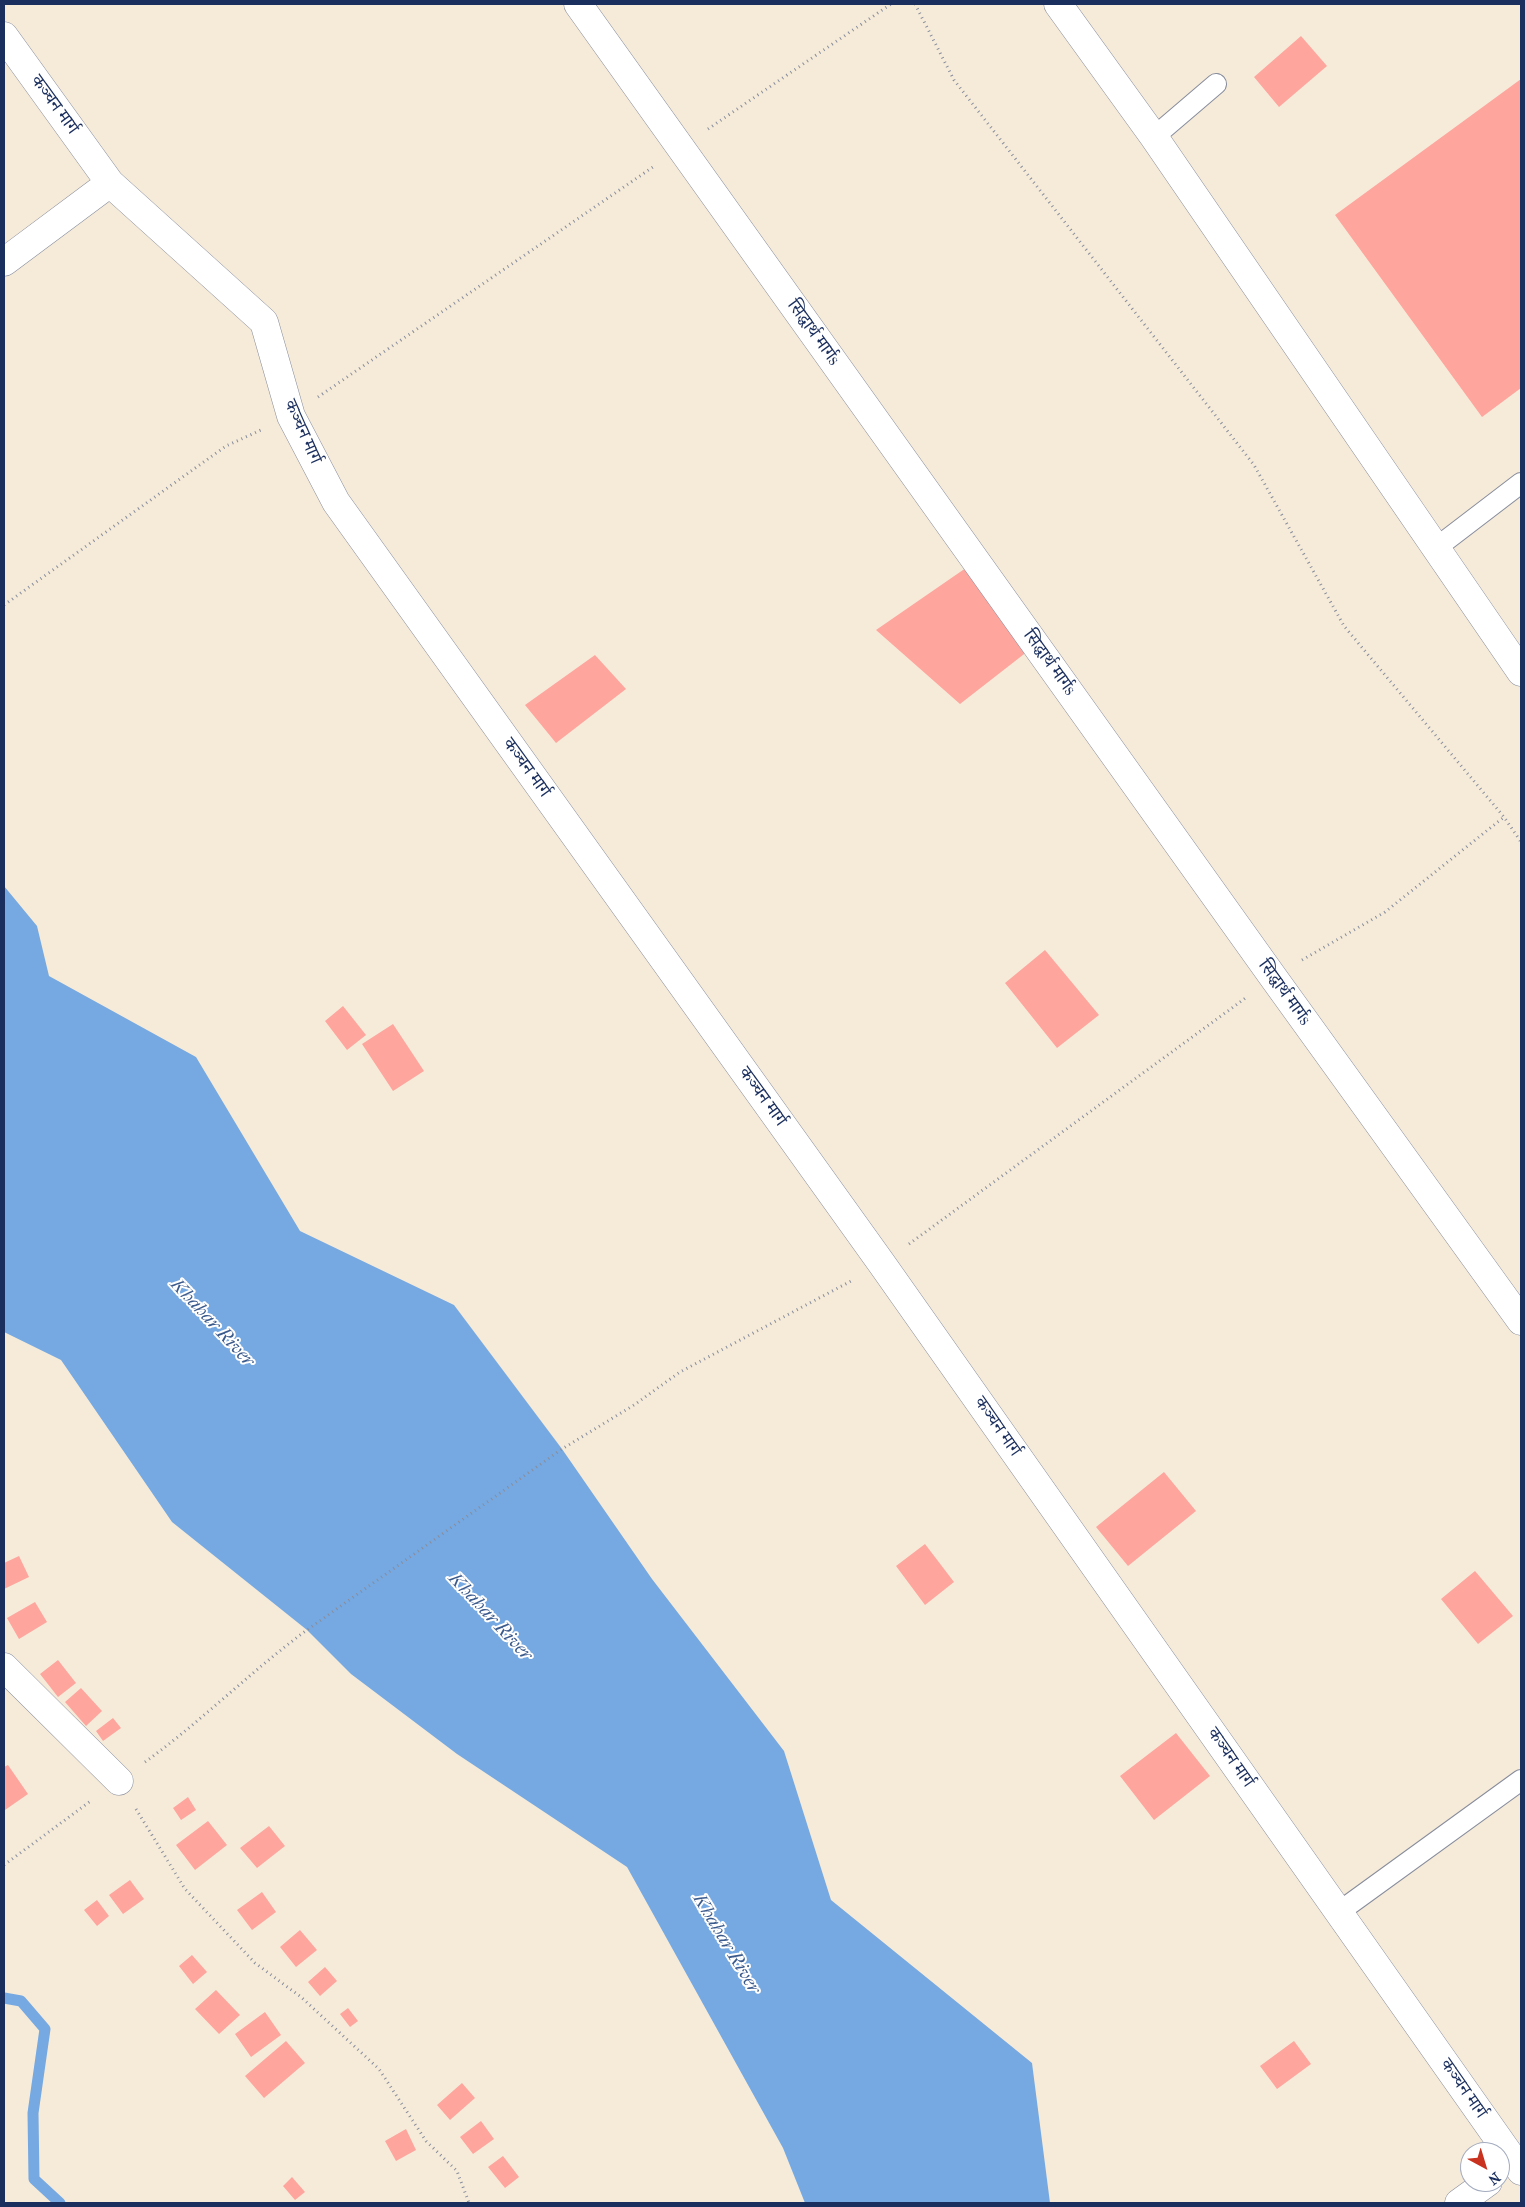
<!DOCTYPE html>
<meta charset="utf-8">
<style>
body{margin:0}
#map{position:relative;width:1525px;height:2207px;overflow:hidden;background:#f6ebd9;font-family:"IM FELL French Canon",serif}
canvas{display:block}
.frame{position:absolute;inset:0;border:5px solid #1b2f5e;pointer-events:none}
.north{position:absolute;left:1460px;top:2142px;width:50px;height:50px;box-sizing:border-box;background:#fff;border:1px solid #a4acbf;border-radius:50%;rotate:141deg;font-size:14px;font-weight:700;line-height:20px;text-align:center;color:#1b2f5e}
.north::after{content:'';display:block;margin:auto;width:18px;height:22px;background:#c8321e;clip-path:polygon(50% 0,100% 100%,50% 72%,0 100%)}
</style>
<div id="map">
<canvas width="1525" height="2207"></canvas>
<div class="frame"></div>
<div class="north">N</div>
</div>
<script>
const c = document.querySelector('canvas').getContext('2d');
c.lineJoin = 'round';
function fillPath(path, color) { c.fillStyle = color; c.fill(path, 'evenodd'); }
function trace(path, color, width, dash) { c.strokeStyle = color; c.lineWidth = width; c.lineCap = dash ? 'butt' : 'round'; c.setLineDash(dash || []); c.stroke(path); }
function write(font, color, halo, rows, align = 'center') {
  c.font = font + ' "IM FELL French Canon","Noto Serif Devanagari",serif'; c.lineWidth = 4; c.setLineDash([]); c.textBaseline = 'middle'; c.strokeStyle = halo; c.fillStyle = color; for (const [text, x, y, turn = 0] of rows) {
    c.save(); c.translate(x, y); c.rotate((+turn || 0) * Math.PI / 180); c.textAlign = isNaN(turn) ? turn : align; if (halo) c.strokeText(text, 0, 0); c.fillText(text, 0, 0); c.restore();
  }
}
fillPath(new Path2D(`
 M 4,886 L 37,926 L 49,976 L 196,1057 L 300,1231 L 454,1305 L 562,1449 L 652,1579 L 784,1751 L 831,1900 L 1032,2063 L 1050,2203 L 805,2203 L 783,2148 L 627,1867 L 457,1754 L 351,1674 L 307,1630 L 172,1522 L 61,1360 L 4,1332 Z`), '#76a9e2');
trace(new Path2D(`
 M 4,1998 L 21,2001 L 45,2029 L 33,2113 L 34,2179 L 60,2203`), '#76a9e2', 11);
fillPath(new Path2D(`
 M 1301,36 L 1327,66 L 1279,107 L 1254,77 Z
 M 1521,79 L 1521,388 L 1482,417 L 1335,215 Z
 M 976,561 L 1028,651 L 960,704 L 876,630 Z
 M 595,655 L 626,689 L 556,743 L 525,705 Z
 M 1045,950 L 1099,1015 L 1057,1048 L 1005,983 Z
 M 343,1006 L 366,1035 L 347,1050 L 325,1021 Z
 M 393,1024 L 424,1071 L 393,1091 L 362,1044 Z
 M 1164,1472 L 1196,1511 L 1128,1566 L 1096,1527 Z
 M 925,1544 L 954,1582 L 925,1605 L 896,1566 Z
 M 19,1556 L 29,1577 L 4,1589 L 4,1563 Z
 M 1475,1571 L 1513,1616 L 1478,1644 L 1441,1599 Z
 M 35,1602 L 47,1622 L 19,1639 L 7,1618 Z
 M 58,1660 L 76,1683 L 58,1697 L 40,1674 Z
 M 81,1688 L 102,1711 L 86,1726 L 65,1702 Z
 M 113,1718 L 121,1728 L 103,1741 L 96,1731 Z
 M 1176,1733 L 1210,1776 L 1154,1820 L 1120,1776 Z
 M 8,1765 L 28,1794 L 5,1810 L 4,1767 Z
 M 188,1797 L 196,1810 L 181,1820 L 173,1808 Z
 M 208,1821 L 227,1845 L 195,1870 L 176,1845 Z
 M 269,1826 L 285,1846 L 257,1868 L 240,1848 Z
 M 130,1880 L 144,1899 L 123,1914 L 109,1895 Z
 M 262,1892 L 276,1912 L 252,1930 L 237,1910 Z
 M 97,1900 L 109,1916 L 97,1926 L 84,1910 Z
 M 300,1930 L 317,1950 L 296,1967 L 280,1947 Z
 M 192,1955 L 207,1972 L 193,1984 L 179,1966 Z
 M 325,1967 L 337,1981 L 320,1996 L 308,1982 Z
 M 216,1990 L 240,2015 L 219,2034 L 195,2009 Z
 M 348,2008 L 358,2021 L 350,2027 L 340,2014 Z
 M 265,2012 L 281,2035 L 251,2057 L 235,2034 Z
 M 286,2041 L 305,2063 L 264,2098 L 245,2076 Z
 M 1294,2041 L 1311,2064 L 1277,2089 L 1260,2066 Z
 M 462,2083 L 475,2098 L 450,2120 L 437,2105 Z
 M 481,2121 L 494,2139 L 473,2154 L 460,2137 Z
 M 406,2129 L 416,2150 L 396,2161 L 385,2141 Z
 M 503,2156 L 519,2177 L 505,2188 L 488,2167 Z
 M 292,2177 L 305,2192 L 295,2200 L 283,2186 Z`), '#fea59e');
const lane = new Path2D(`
 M 1154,137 L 1216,84
 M 1436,548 L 1521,483
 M 1339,1912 L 1521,1780`);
const street = new Path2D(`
 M 578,4 L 1273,977 L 1521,1321
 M 1058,4 L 1154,137 L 1521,672
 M 4,36 L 110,183 L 264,322 L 291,416 L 336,502 L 882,1264 L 1521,2171
 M 4,262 L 110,183
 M 4,1667 L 119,1781
 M 1459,2203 L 1488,2182`);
trace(lane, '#888d9c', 22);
trace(street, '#888d9c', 29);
trace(new Path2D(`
 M 915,4 L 954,80 L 1254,465 L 1344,626 L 1504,817 L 1521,842
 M 708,129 L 891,4
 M 318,397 L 653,167
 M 4,605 L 226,446 L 261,430
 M 1302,960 L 1385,912 L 1504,817
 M 909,1244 L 1247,997
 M 145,1762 C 202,1721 251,1671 307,1630 L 562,1449 L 634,1405 L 680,1372 L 853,1280
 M 136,1809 L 185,1889 L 255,1963 L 301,1997 L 379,2069 L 426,2141 L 457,2171 L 469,2203
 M 4,1865 L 92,1800`), '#888d9c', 3, [1, 4]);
trace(lane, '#fff', 20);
trace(street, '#fff', 28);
write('18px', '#1b2f5e', '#fff', [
 ["कञ्चन मार्ग",54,105,54],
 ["सिद्धार्थ मार्गs",813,333,54],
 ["कञ्चन मार्ग",302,432,66],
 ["सिद्धार्थ मार्गs",1049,663,54],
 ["कञ्चन मार्ग",526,768,54],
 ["सिद्धार्थ मार्गs",1284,993,54],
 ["कञ्चन मार्ग",762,1097,54],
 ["कञ्चन मार्ग",997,1427,55],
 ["कञ्चन मार्ग",1230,1758,55],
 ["कञ्चन मार्ग",1463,2089,55]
]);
write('italic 19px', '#3b5a8c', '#fff', [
 ["Khahar River",212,1323,47],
 ["Khahar River",490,1617,47],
 ["Khahar River",726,1944,59]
]);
</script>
